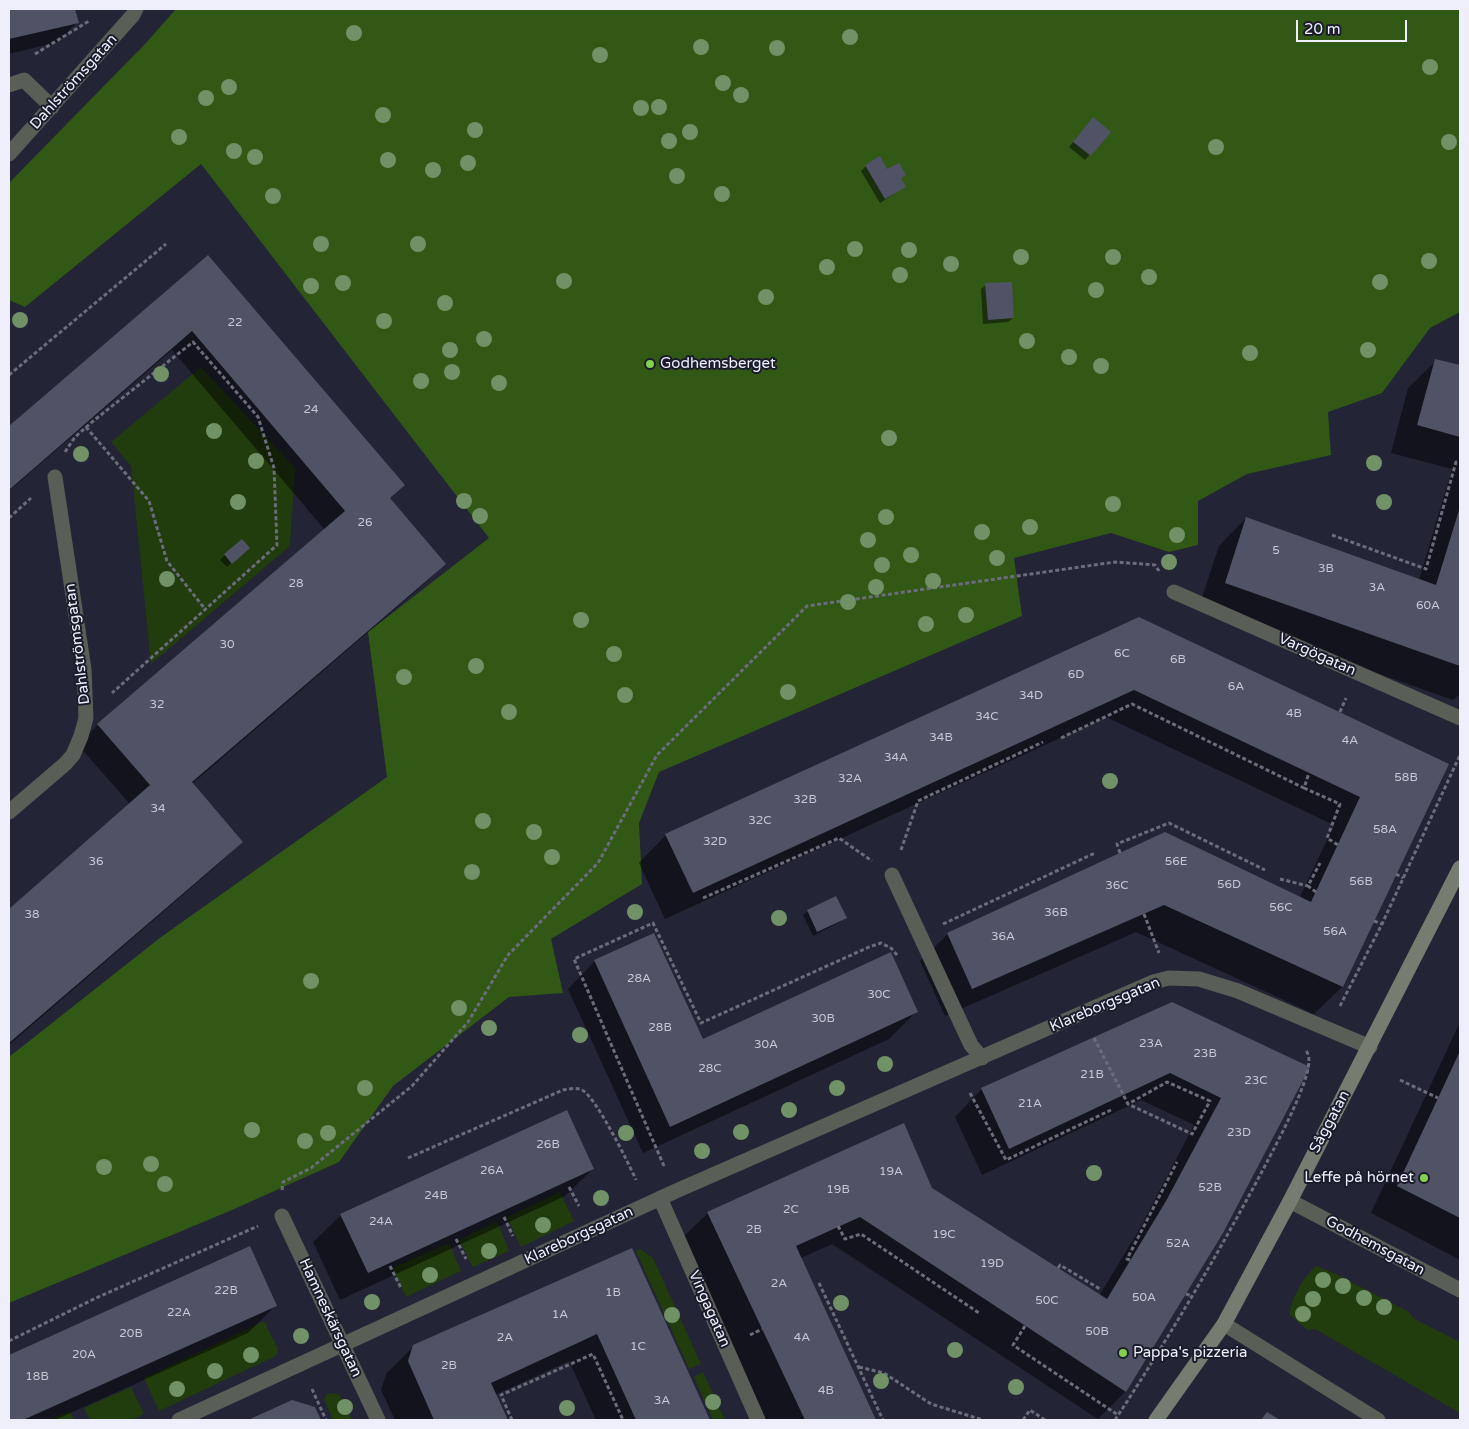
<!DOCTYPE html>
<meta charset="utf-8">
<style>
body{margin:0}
#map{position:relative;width:1469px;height:1429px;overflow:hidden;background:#232436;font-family:"Varela Round",sans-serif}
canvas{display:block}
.frame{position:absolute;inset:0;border:10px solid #eeeffb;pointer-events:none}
.scale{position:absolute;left:1296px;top:20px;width:111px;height:22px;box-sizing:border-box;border:2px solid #eeeffb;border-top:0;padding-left:6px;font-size:15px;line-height:18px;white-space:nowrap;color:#eeeffb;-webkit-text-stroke:4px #1a1b2b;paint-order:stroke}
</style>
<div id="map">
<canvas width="1469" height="1429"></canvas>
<div class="frame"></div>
<div class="scale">20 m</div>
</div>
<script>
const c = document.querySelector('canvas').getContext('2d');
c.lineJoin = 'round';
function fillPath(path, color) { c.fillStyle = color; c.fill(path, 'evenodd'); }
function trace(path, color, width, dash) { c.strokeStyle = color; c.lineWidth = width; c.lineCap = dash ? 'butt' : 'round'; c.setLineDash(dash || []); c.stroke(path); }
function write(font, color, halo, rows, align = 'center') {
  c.font = font + ' "Varela Round",sans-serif'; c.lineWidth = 4; c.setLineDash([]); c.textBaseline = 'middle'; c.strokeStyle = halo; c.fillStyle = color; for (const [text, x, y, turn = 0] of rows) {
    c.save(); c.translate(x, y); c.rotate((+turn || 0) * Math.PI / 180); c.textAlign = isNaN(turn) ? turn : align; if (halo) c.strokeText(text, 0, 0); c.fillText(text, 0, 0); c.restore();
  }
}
fillPath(new Path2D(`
 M 201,367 L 295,468 L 290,546 L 151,664 L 131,466 L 111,442 Z
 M 560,1192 L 574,1221 L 521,1247 L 507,1217 Z
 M 497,1221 L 509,1251 L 473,1267 L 459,1240 Z
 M 449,1243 L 461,1271 L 406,1297 L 392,1268 Z
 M 640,1249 L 653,1258 L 701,1364 L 689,1369 L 636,1251 Z
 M 1316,1266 L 1336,1274 L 1409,1312 L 1413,1318 L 1460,1342 L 1460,1413 L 1315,1329 L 1307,1330 L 1289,1314 C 1292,1298 1304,1276 1316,1266 Z
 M 264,1321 L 278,1349 L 276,1356 L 159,1411 L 144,1378 Z
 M 703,1372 L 725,1420 L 713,1420 L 694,1377 Z
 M 131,1387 L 144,1414 L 131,1420 L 90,1420 L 84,1408 Z
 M 328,1393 L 339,1394 L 352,1420 L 333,1420 L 324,1399 Z
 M 70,1411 L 74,1420 L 50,1420 Z`), '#213c0d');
fillPath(new Path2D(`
 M 176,9 L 1460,9 L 1460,312 L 1430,328 L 1382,393 L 1328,412 L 1331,455 L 1247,474 L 1198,501 L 1198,545 L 1169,552 L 1111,533 L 1014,558 L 1022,616 L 659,772 L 639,823 L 642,884 L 551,939 L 563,993 L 509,997 L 393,1086 L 339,1162 L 232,1210 L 9,1303 L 9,1057 L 161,937 L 387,777 L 368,632 L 489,538 L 201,164 L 25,307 L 9,300 L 9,183 L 145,44 Z`), '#325816');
fillPath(new Path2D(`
 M 9,9 L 74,9 L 77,22 L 58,42 L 9,54 Z
 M 1089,123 L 1110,132 L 1085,160 L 1069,147 Z
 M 866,166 L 887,170 L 900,179 L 905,187 L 880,203 L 861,171 Z
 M 208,257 L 403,485 L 389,499 L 445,564 L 425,583 L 192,784 L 242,842 L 222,861 L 9,1045 L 9,910 L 130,804 L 78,745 L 98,725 L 325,530 L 172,350 L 9,491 L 9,427 Z
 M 986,285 L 1013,318 L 1008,322 L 983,324 L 981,289 Z
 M 1436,361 L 1460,366 L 1460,694 L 1453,700 L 1198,610 L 1219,546 L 1246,518 L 1419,580 L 1452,469 L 1391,453 L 1408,388 Z
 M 244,552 L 227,567 L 220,560 L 225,555 Z
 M 1139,618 L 1447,764 L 1342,987 L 1314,1014 L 1136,932 L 945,1016 L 920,961 L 948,934 L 1165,834 L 1300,897 L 1334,825 L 1106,717 L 665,919 L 639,863 L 666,835 Z
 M 808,911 L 845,917 L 840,922 L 813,936 L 803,915 Z
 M 595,961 L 702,1041 L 916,1012 L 889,1039 L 643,1153 L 568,989 Z
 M 1172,1004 L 1308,1068 L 1222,1233 L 1125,1392 L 1098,1419 L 832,1244 L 801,1258 L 874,1420 L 765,1420 L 680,1240 L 708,1213 L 931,1189 L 1099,1296 L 1139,1230 L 1194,1125 L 1141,1100 L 982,1175 L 955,1117 L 982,1089 Z
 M 1460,1022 L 1460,1260 L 1371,1213 Z
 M 593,1169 L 565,1196 L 340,1300 L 313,1242 L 341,1215 Z
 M 250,1247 L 275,1306 L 248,1333 L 55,1420 L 9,1420 L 9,1356 Z
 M 631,1249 L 709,1420 L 596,1420 L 569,1361 L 495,1395 L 507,1420 L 395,1420 L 381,1390 L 386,1374 L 414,1346 Z
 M 292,1401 L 314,1408 L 319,1420 L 251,1420 Z`), '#0007');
fillPath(new Path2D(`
 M 9,9 L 75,9 L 79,23 L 9,39 Z
 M 1093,117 L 1111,132 L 1091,156 L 1073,142 Z
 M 880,156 L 887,169 L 899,163 L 906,175 L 901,178 L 906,187 L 885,199 L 865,165 Z
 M 208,255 L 405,485 L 390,498 L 446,564 L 192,782 L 243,842 L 9,1043 L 9,909 L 150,785 L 97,724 L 345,511 L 192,331 L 9,490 L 9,426 Z
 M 1012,282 L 1014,318 L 988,320 L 985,283 Z
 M 1435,359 L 1460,365 L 1460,437 L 1417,425 Z
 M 1460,507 L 1460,666 L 1225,583 L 1246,517 L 1436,585 Z
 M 242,539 L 250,548 L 232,564 L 224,554 Z
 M 1139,617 L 1449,764 L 1343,987 L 1164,905 L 972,989 L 947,933 L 1165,832 L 1311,902 L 1360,797 L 1134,690 L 693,893 L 665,834 Z
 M 836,896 L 847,918 L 817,932 L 807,910 Z
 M 654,933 L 703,1039 L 891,952 L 918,1012 L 670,1127 L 594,960 Z
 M 1172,1002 L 1310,1067 L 1223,1233 L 1126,1392 L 860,1217 L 796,1246 L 876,1420 L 805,1420 L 707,1212 L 904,1123 L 932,1188 L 1107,1299 L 1166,1201 L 1221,1098 L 1170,1073 L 1009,1149 L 981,1088 Z
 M 1460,1051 L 1460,1218 L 1397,1186 Z
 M 567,1110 L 594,1169 L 368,1273 L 340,1214 Z
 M 250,1246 L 277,1306 L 23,1420 L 9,1420 L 9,1355 Z
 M 632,1248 L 710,1420 L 636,1420 L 597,1334 L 491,1383 L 508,1420 L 434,1420 L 408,1361 L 413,1345 Z
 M 292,1400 L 315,1407 L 321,1420 L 248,1420 Z
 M 1267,1412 L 1280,1420 L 1261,1420 Z`), '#505266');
trace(new Path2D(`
 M 35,54 L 89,21
 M 9,375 L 166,244
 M 86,427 L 149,501 L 167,561 L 205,609
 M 65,452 L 75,437 L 92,422 L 193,342 L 258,417 L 274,468 L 277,545 L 112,693
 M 9,518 L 31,498
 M 1332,535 L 1426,569 L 1456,462 L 1460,463
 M 1340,712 L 1346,698
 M 1061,738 L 1132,704 L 1304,788 L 1309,773
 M 1304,788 L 1340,804 L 1327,838 L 1338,845
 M 901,850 L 918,801 L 1043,742
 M 1120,853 L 1117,844 L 1169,823 L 1265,870
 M 1396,874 L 1403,878
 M 1280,879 L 1308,886
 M 1316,892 L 1308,886 L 1320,863
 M 703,898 L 839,838 L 872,861
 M 1144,914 L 1159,953
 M 1374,921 L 1382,924
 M 943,924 L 1095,853
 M 1340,1006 L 1382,924 L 1460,755
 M 1094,1038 L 1128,1104 L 1167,1082 L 1210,1101 L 1192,1134 L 1128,1104
 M 1400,1080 L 1438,1098
 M 970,1093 L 1006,1160 L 1111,1110
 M 408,1158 L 563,1090 C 569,1089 576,1087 582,1090 C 596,1097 629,1164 636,1180
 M 664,1166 L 574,959 L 653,923 L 701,1023 L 869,947 L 881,943 L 891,948 L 897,955
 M 569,1187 L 579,1206
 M 282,1190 L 283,1182 L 311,1168 L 412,1086 L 468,1022 L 508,955 L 598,863 L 657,755 L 807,606 L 1115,562 L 1155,565 L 1159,571
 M 504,1217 L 513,1236
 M 838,1226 L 845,1239 L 861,1234 L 979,1313
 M 456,1239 L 466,1259
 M 1130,1260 L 1127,1259 L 1177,1162
 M 390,1266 L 401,1288
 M 1058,1268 L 1060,1265 L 1100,1289
 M 819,1283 L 883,1420
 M 1186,1294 L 1192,1296
 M 1025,1326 L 1013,1345 L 1118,1415
 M 750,1335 L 762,1329
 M 9,1341 L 96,1298 L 258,1226
 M 859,1367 L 884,1373 L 931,1404 L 983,1420
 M 312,1389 L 326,1420
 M 512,1420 L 501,1395 L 593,1354 L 623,1420
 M 1023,1420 L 1030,1410 L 1045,1420
 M 1115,1420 C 1170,1336 1220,1251 1267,1162 C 1279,1139 1308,1085 1309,1061 C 1309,1057 1308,1054 1306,1050`), '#6b6c7c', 3, [4, 2.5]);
trace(new Path2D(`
 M 892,875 L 971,1045 L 982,1058`), '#595e56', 15);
trace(new Path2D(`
 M 9,85 L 24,80 L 52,107
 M 9,154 L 133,15 L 136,9
 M 1174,592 L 1460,718
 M 9,812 L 65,764 L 73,755 L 81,736 L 86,718 L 84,669 L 55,477
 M 660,1198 L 758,1420
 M 1290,1201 L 1460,1290
 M 282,1216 L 378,1420
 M 1224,1324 L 1378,1420
 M 179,1420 L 676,1191 L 1153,982 L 1169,978 L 1199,979 L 1238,991 L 1370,1047`), '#595e56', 15);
trace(new Path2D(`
 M 1156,1420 L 1224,1324 L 1290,1201 L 1460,868`), '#757d70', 15);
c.fillStyle = '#719167';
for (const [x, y] of [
 [354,33],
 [850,37],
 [701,47],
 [777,48],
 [600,55],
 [1430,67],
 [723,83],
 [229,87],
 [741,95],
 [206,98],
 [659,107],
 [641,108],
 [383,115],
 [475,130],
 [690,132],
 [179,137],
 [669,141],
 [1449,142],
 [1216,147],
 [234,151],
 [255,157],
 [388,160],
 [468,163],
 [433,170],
 [677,176],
 [722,194],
 [273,196],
 [321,244],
 [418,244],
 [855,249],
 [909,250],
 [1021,257],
 [1113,257],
 [1429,261],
 [951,264],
 [827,267],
 [900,275],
 [1149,277],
 [564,281],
 [1380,282],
 [343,283],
 [311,286],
 [1096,290],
 [766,297],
 [445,303],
 [20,320],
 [384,321],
 [484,339],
 [1027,341],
 [450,350],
 [1368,350],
 [1250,353],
 [1069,357],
 [1101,366],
 [452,372],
 [161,374],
 [421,381],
 [499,383],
 [214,431],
 [889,438],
 [81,454],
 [256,461],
 [1374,463],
 [464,501],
 [238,502],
 [1384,502],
 [1113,504],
 [480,516],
 [886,517],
 [1030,527],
 [982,532],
 [1177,535],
 [868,540],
 [911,555],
 [997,558],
 [1169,562],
 [882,565],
 [167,579],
 [933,581],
 [876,587],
 [848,602],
 [966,615],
 [581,620],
 [926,624],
 [614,654],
 [476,666],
 [404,677],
 [788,692],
 [625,695],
 [509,712],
 [1110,781],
 [483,821],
 [534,832],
 [552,857],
 [472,872],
 [635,912],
 [779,918],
 [311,981],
 [459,1008],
 [489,1028],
 [580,1035],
 [885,1064],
 [365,1088],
 [837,1088],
 [789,1110],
 [252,1130],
 [741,1132],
 [328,1133],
 [626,1133],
 [305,1141],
 [702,1151],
 [151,1164],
 [104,1167],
 [1094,1173],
 [165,1184],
 [601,1198],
 [543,1225],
 [489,1251],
 [430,1275],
 [1323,1280],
 [1343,1286],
 [1364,1298],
 [1313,1299],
 [372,1302],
 [841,1303],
 [1384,1307],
 [1303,1314],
 [672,1315],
 [301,1336],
 [955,1350],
 [251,1355],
 [215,1371],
 [881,1381],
 [1016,1387],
 [177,1389],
 [713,1402],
 [345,1407],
 [567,1408]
]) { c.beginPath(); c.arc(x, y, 8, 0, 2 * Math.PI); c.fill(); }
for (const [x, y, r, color] of [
 [650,364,5,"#83d04e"],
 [1424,1178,5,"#83d04e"],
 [1123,1353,5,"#83d04e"]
]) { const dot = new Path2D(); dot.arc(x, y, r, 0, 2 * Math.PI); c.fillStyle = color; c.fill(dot); trace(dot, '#1a1b2b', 2); }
write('12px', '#c6c8d6', null, [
 ["22",235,323],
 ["24",311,410],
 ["26",365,523],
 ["5",1276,551],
 ["3B",1326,569],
 ["28",296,584],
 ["3A",1377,588],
 ["60A",1428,606],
 ["30",227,645],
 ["6C",1122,654],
 ["6B",1178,660],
 ["6D",1076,675],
 ["6A",1236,687],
 ["34D",1031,696],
 ["32",157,705],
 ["4B",1294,714],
 ["34C",987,717],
 ["34B",941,738],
 ["4A",1350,741],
 ["34A",896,758],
 ["58B",1406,778],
 ["32A",850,779],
 ["32B",805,800],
 ["34",158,809],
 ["32C",760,821],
 ["58A",1385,830],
 ["32D",715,842],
 ["36",96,862],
 ["56E",1176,862],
 ["56B",1361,882],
 ["56D",1229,885],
 ["36C",1117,886],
 ["56C",1281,908],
 ["36B",1056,913],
 ["38",32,915],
 ["56A",1335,932],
 ["36A",1003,937],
 ["28A",639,979],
 ["30C",879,995],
 ["30B",823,1019],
 ["28B",660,1028],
 ["23A",1151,1044],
 ["30A",766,1045],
 ["23B",1205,1054],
 ["28C",710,1069],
 ["21B",1092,1075],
 ["23C",1256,1081],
 ["21A",1030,1104],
 ["23D",1239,1133],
 ["26B",548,1145],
 ["26A",492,1171],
 ["19A",891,1172],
 ["52B",1210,1188],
 ["19B",838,1190],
 ["24B",436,1196],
 ["2C",791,1210],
 ["24A",381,1222],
 ["2B",754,1230],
 ["19C",944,1235],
 ["52A",1178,1244],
 ["19D",992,1264],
 ["2A",779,1284],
 ["22B",226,1291],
 ["1B",613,1293],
 ["50A",1144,1298],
 ["50C",1047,1301],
 ["22A",179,1313],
 ["1A",560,1315],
 ["50B",1097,1332],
 ["20B",131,1334],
 ["2A",505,1338],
 ["4A",802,1338],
 ["1C",638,1347],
 ["20A",84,1355],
 ["2B",449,1366],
 ["18B",37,1377],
 ["4B",826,1391],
 ["3A",662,1401]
]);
write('15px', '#eeeffb', '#1a1b2b', [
 ["Dahlströmsgatan",74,82,-48],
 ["Dahlströmsgatan",78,644,-97],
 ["Vargögatan",1317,655,24],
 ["Klareborgsgatan",1105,1005,-23],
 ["Såggatan",1330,1122,-62],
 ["Klareborgsgatan",579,1236,-25],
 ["Godhemsgatan",1375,1246,28],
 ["Vingagatan",709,1309,66],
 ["Hamneskärsgatan",330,1318,65]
]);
write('15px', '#eeeffb', '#1a1b2b', [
 ["Godhemsberget",660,364],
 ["Leffe på hörnet",1414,1178,"right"],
 ["Pappa's pizzeria",1133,1353]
], 'left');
</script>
